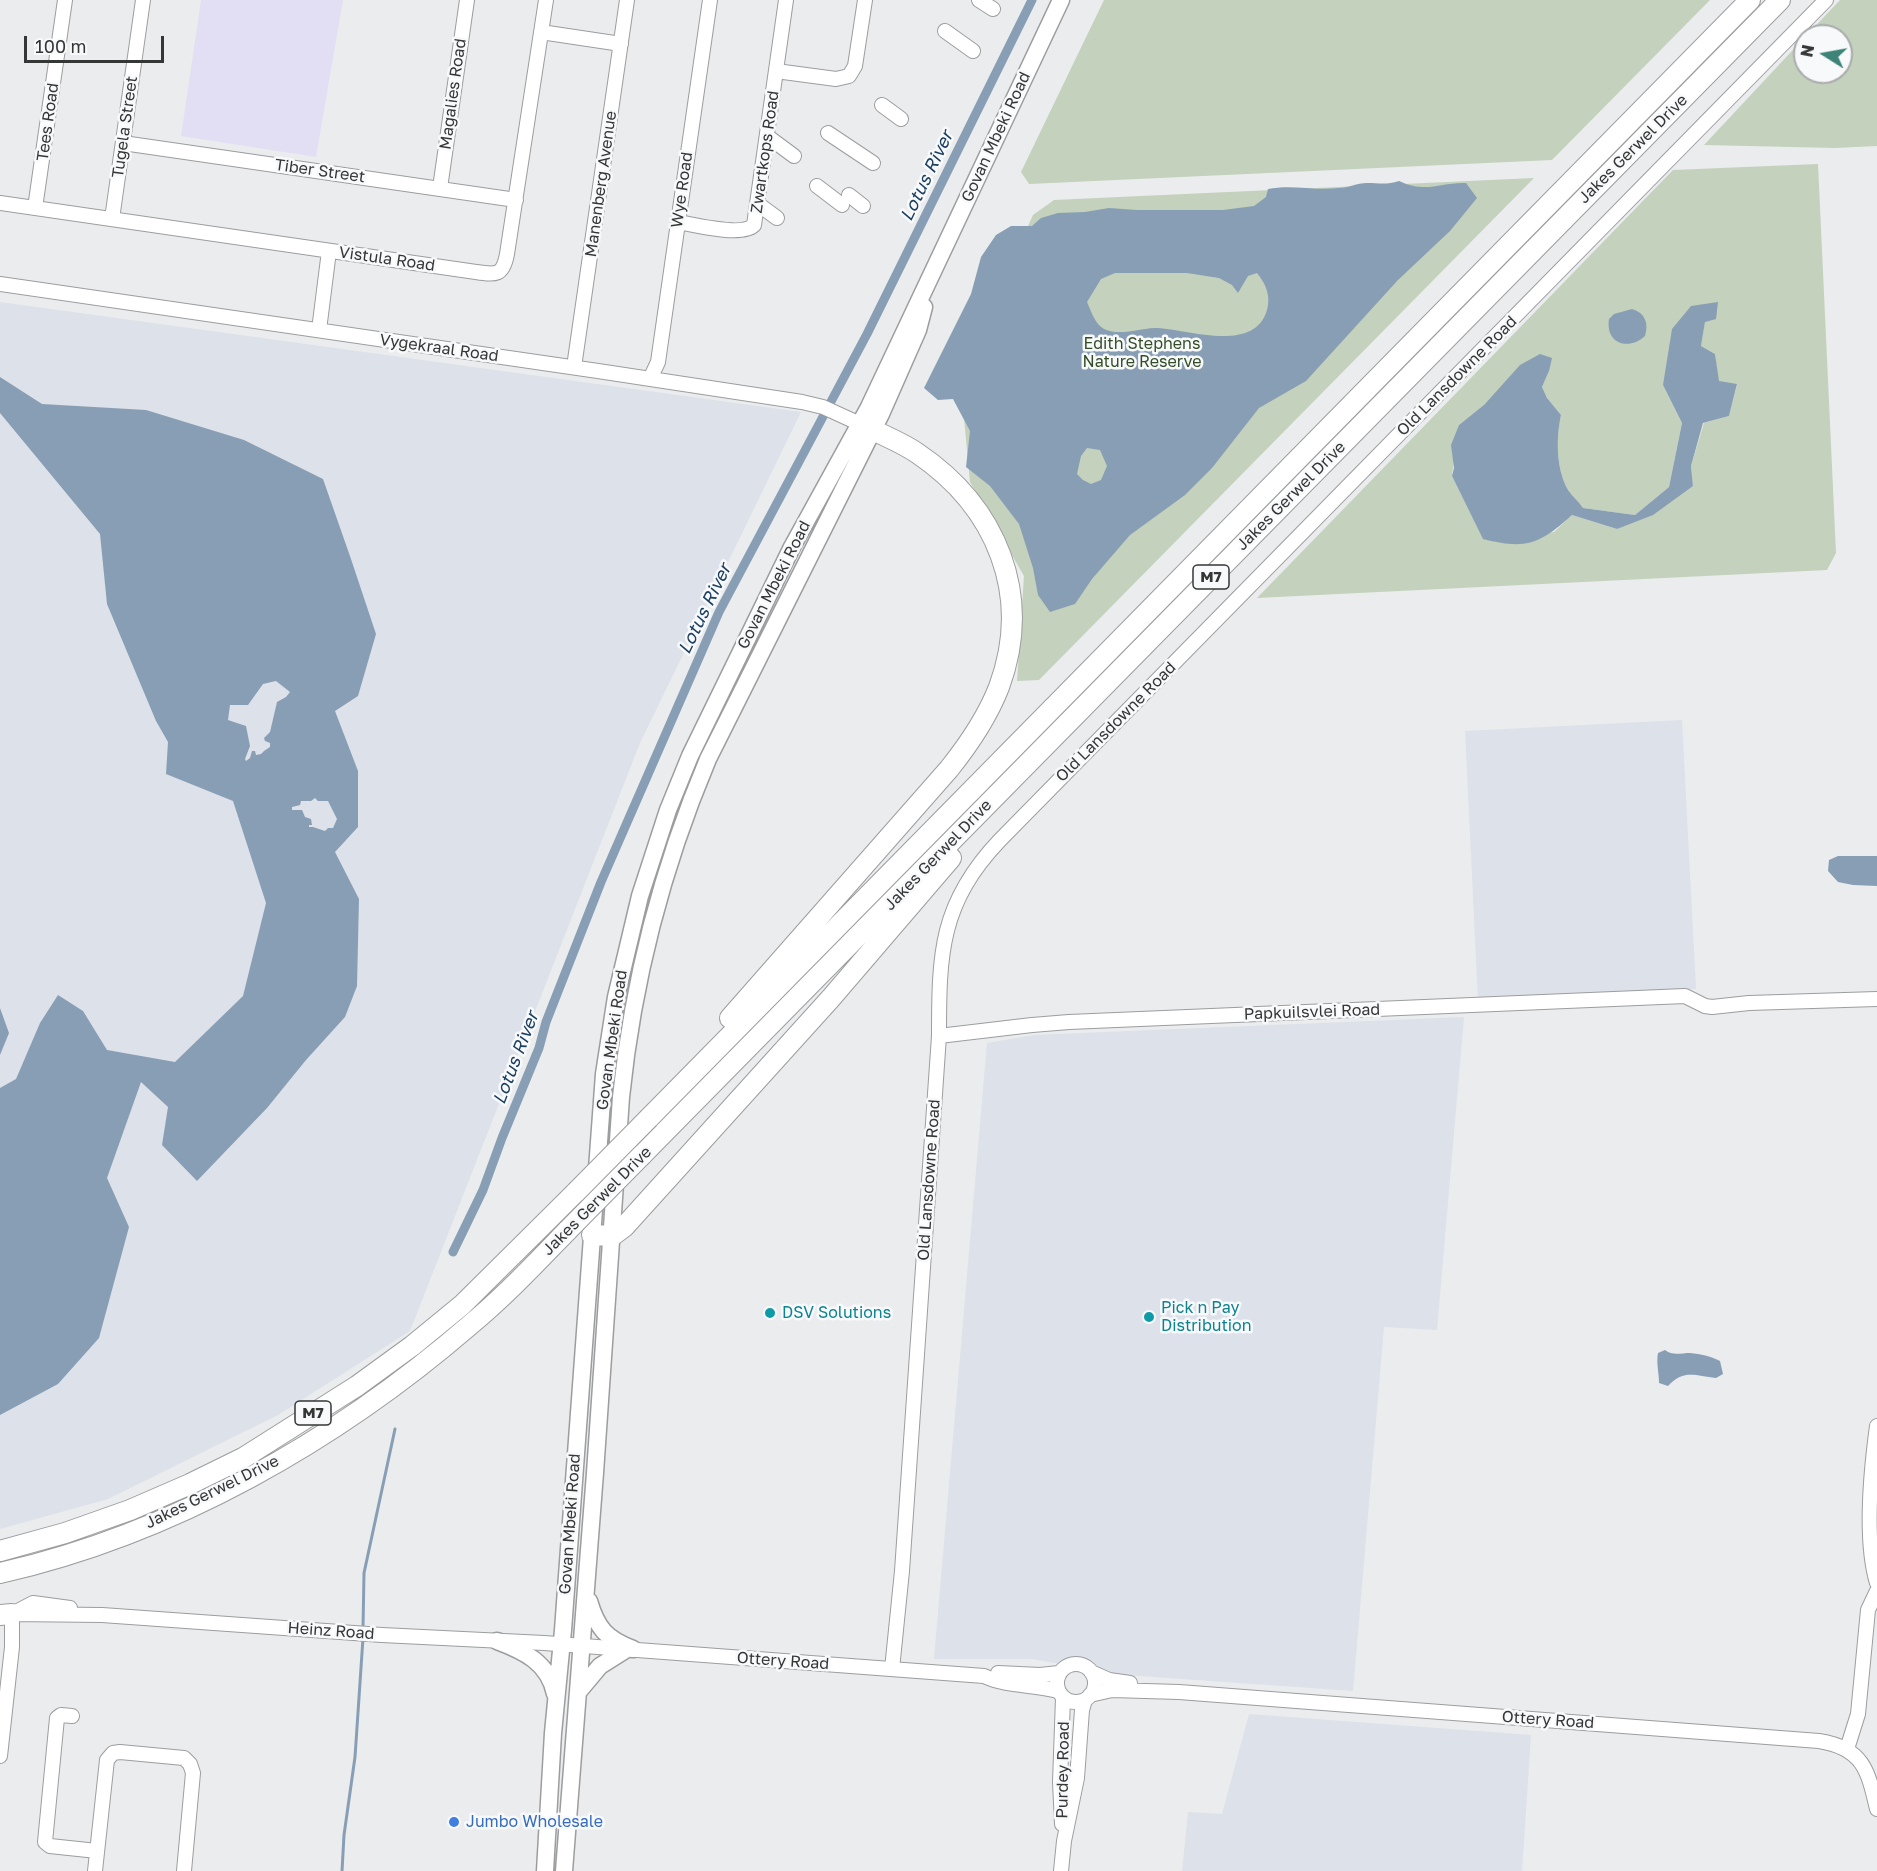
<!DOCTYPE html>
<style>
body{margin:0}
#map{position:relative;width:1877px;height:1871px;overflow:hidden;background:#ebecee;font-family:"Golos Text",sans-serif}
canvas{display:block}
.north{position:absolute;left:1793px;top:24px;width:60px;height:60px;box-sizing:border-box;background:#f8f9fb;border:2px solid #aaabac;border-radius:50%;rotate:281deg;font-size:16px;font-weight:700;line-height:24px;text-align:center;color:#353636}
.north::after{content:'';display:block;margin:auto;width:21px;height:27px;background:#3e8377;clip-path:polygon(50% 0,100% 100%,50% 72%,0 100%)}
.scale{position:absolute;left:24px;top:36px;width:140px;height:27px;box-sizing:border-box;border:3px solid #353636;border-top:0;padding-left:8px;font-size:18px;line-height:21px;white-space:nowrap;color:#353636;-webkit-text-stroke:4px #f8f9fb;paint-order:stroke}
</style>
<div id="map">
<canvas width="1877" height="1871"></canvas>
<div class="north">N</div>
<div class="scale">100 m</div>
</div>
<script>
const c = document.querySelector('canvas').getContext('2d');
c.lineJoin = 'round';
function fillPath(path, color) { c.fillStyle = color; c.fill(path, 'evenodd'); }
function trace(path, color, width, dash) { c.strokeStyle = color; c.lineWidth = width; c.lineCap = dash ? 'butt' : 'round'; c.setLineDash(dash || []); c.stroke(path); }
function write(font, color, halo, rows, align = 'center') {
  c.font = font + ' "Golos Text",sans-serif'; c.lineWidth = 5; c.setLineDash([]); c.textBaseline = 'middle'; c.strokeStyle = halo; c.fillStyle = color; for (const [text, x, y, turn = 0] of rows) {
    c.save(); c.translate(x, y); c.rotate((+turn || 0) * Math.PI / 180); c.textAlign = isNaN(turn) ? turn : align; if (halo) c.strokeText(text, 0, 0); c.fillText(text, 0, 0); c.restore();
  }
}
fillPath(new Path2D(`
 M 0,302 L 801,412 L 640,743 L 410,1331 L 278,1415 L 108,1499 L 0,1529 Z
 M 1682,720 L 1696,989 L 1478,1001 L 1465,731 Z
 M 1464,1017 L 1437,1330 L 1384,1327 L 1353,1691 L 1125,1675 L 1032,1659 L 934,1659 L 987,1043 L 1034,1035 Z
 M 1249,1714 L 1531,1735 L 1522,1871 L 1182,1871 L 1188,1812 L 1222,1814 Z`), '#dde1e9');
fillPath(new Path2D(`
 M 201,0 L 343,0 L 316,157 L 181,136 Z`), '#e2dff5');
fillPath(new Path2D(`
 M 1104,0 L 1710,0 L 1552,160 L 1029,184 L 1021,172 Z
 M 1840,0 L 1877,0 L 1877,146 L 1835,148 L 1704,145 L 1805,37 L 1805,72 L 1841,72 L 1841,36 L 1806,36 Z
 M 1818,164 L 1836,553 L 1827,570 L 1257,598 L 1673,170 ZM 1718,302 L 1705,321 L 1701,346 L 1715,354 L 1718,382 L 1737,385 L 1729,416 L 1704,423 L 1691,466 L 1693,486 L 1617,529 L 1572,515 L 1554,532 L 1483,538 L 1452,476 L 1459,425 L 1485,404 L 1549,371 L 1542,387 L 1547,398 L 1561,415 C 1556,439 1556,468 1568,490 C 1572,496 1578,502 1583,508 L 1635,515 L 1669,487 L 1682,423 L 1663,385 Z
 M 1534,178 L 1039,680 L 1017,681 L 1024,576 L 970,482 L 960,376 L 1033,215 L 1054,200 Z`), '#c3d1bd');
fillPath(new Path2D(`
 M 1399,181 C 1427,194 1440,182 1466,183 L 1477,198 L 1450,231 L 1398,280 L 1306,381 L 1259,408 L 1212,468 L 1185,495 L 1130,535 L 1092,579 L 1075,604 L 1050,612 L 1038,595 L 1033,568 L 1019,524 L 990,486 L 966,467 L 970,431 L 953,399 L 938,400 L 924,388 L 971,294 L 981,257 L 996,235 L 1011,226 L 1032,226 L 1041,218 L 1058,213 L 1085,212 L 1109,208 L 1137,210 L 1223,210 L 1254,206 L 1266,197 L 1268,189 C 1291,184 1315,191 1339,188 C 1348,188 1357,183 1367,183 C 1379,183 1387,185 1399,181 ZM 1115,273 L 1187,273 L 1219,278 L 1232,285 L 1238,293 L 1248,276 L 1257,273 C 1266,284 1271,296 1267,310 C 1254,355 1185,328 1154,328 C 1138,329 1120,336 1104,329 C 1095,324 1091,311 1087,302 L 1101,279 ZM 1087,448 L 1100,450 L 1107,466 L 1101,480 L 1091,484 L 1083,480 L 1077,474 L 1081,456 Z
 M 1718,302 L 1716,319 L 1705,322 L 1701,346 L 1715,354 L 1719,381 L 1737,384 L 1729,416 L 1703,423 L 1691,466 L 1693,486 L 1653,515 L 1617,529 L 1572,515 C 1540,544 1526,550 1483,539 L 1452,476 L 1454,468 L 1451,445 L 1459,425 L 1485,404 L 1520,365 L 1540,354 L 1552,358 L 1549,371 L 1542,387 L 1547,398 L 1561,415 C 1556,439 1556,468 1568,490 C 1572,496 1579,502 1583,508 L 1635,515 L 1669,487 L 1682,423 L 1663,385 L 1672,329 L 1691,306 Z
 M 1632,309 C 1645,313 1649,323 1645,336 C 1629,351 1605,344 1609,319 L 1614,314 Z
 M 0,377 L 42,404 L 146,410 L 244,440 L 323,479 L 351,559 L 376,634 L 358,696 L 335,711 L 358,771 L 358,827 L 335,852 L 359,899 L 357,986 L 345,1017 L 306,1060 L 267,1108 L 197,1181 L 162,1145 L 168,1107 L 141,1082 L 107,1178 L 129,1227 L 99,1338 L 58,1384 L 0,1415 L 0,1088 L 16,1079 L 40,1023 L 58,995 L 83,1011 L 107,1050 L 175,1062 L 243,996 L 266,903 L 233,801 L 166,774 L 168,742 L 156,721 L 107,604 L 100,534 L 0,413 ZM 276,681 L 290,692 L 286,697 L 277,702 L 270,732 L 264,738 L 265,741 L 270,743 L 270,747 L 264,751 L 261,754 L 256,755 L 255,751 L 252,751 L 250,758 L 246,761 L 245,759 L 250,746 L 246,726 L 228,720 L 230,705 L 248,705 L 263,684 ZM 315,798 L 318,801 L 328,801 L 337,819 L 333,828 L 328,828 L 325,831 L 313,827 L 309,827 L 309,825 L 312,825 L 311,819 L 305,817 L 302,810 L 292,810 L 292,807 L 300,805 L 301,801 L 311,801 Z
 M 1838,856 L 1877,856 L 1877,886 L 1853,885 L 1838,882 L 1828,871 L 1829,860 Z
 M 0,1008 L 9,1033 L 0,1055 Z
 M 1665,1350 C 1672,1356 1681,1353 1690,1353 C 1701,1354 1710,1356 1720,1361 L 1723,1374 L 1716,1378 C 1695,1376 1684,1369 1668,1386 L 1659,1383 C 1659,1373 1656,1363 1658,1353 Z`), '#889eb5');
trace(new Path2D(`
 M 363,1628 L 364,1573 L 395,1429
 M 342,1871 L 344,1835 L 355,1757 L 363,1638`), '#889eb5', 3);
trace(new Path2D(`
 M 453,1252 L 483,1190 L 502,1138 L 539,1048 L 546,1022 L 601,882 L 719,612 L 867,334 L 1032,0`), '#889eb5', 9);
const minor = new Path2D(`
 M 979,0 L 993,9
 M 945,31 L 973,51
 M 541,32 L 621,44
 M 776,71 L 836,79 L 849,76 L 855,66 L 865,0
 M 882,105 L 901,119
 M 828,133 L 873,163
 M 767,136 L 794,156
 M 123,143 L 516,200
 M 817,186 L 842,205
 M 440,188 L 467,0
 M 849,195 L 863,206
 M 0,203 L 476,272 C 496,275 503,276 507,254 L 546,0
 M 758,204 L 777,218
 M 35,208 L 65,0
 M 112,219 L 143,0
 M 678,222 C 694,225 743,237 754,225 L 786,0
 M 0,284 L 598,371 L 802,402 L 823,407 L 869,428
 M 319,330 L 329,251
 M 574,367 L 627,0
 M 650,379 L 658,362 L 710,0
 M 939,1036 L 1032,1025 L 1069,1022 L 1685,996 L 1705,1006 L 1712,1007 L 1749,1003 L 1877,999
 M 1877,1426 C 1871,1470 1864,1540 1877,1583
 M 14,1613 L 33,1603 L 70,1608
 M 12,1614 L 102,1615 L 382,1635 L 544,1643 L 984,1676 C 1007,1687 1034,1684 1058,1691
 M1057 1683a19 19 0 1 1 38 0a19 19 0 1 1-38 0Z
 M 892,1669 L 902,1571 L 939,1036 C 939,953 940,903 1000,840 L 1826,0
 M 1091,1672 L 1109,1680 L 1130,1683
 M 998,1673 L 1040,1675 L 1059,1673
 M 1090,1695 L 1112,1690 L 1179,1692 L 1819,1741 C 1863,1748 1868,1770 1877,1809
 M 72,1716 L 61,1715 L 57,1718 L 45,1842 L 50,1846 L 97,1851
 M 1847,1749 L 1858,1714 L 1868,1610 L 1877,1591
 M 0,1756 L 12,1647 L 12,1614
 M 1062,1824 L 1060,1782 L 1063,1698
 M 95,1871 L 107,1760 L 113,1753 L 120,1752 L 184,1758 L 190,1764 L 193,1773 L 184,1871
 M 1061,1871 L 1064,1841 L 1077,1778 L 1082,1710 L 1085,1700`);
const major = new Path2D(`
 M 589,1601 C 597,1628 606,1639 633,1649
 M 497,1641 C 524,1651 549,1663 555,1694
 M 579,1691 L 600,1666 L 627,1649
 M 545,1871 L 553,1733 L 563,1630 L 604,1074 L 616,997 L 640,896 L 668,810 L 690,756 L 792,547 L 869,407 L 1061,0
 M 564,1871 L 595,1473 L 621,1097 C 633,980 662,868 708,759 L 881,414 L 918,330 L 924,307`);
const highway = new Path2D(`
 M 730,1018 L 949,769 C 969,744 987,718 999,687 C 1033,595 997,507 917,453 C 904,444 887,437 873,430
 M 649,1118 L 1750,0
 M 642,1155 L 1780,0
 M 592,1235 L 612,1236 L 624,1227 L 831,998 L 951,858
 M 0,1551 L 65,1533 L 130,1510 L 190,1484 L 243,1458 L 357,1386 L 412,1346 L 462,1305 L 576,1192
 M 0,1573 C 173,1534 337,1440 470,1325 C 505,1296 536,1263 568,1230
 M 0,1615 L 12,1614`);
trace(minor, '#9c9d9f', 16);
trace(major, '#9c9d9f', 19);
trace(highway, '#9c9d9f', 22);
trace(minor, '#fff', 14);
trace(major, '#fff', 16);
trace(highway, '#fff', 20);
const highwayBridge = new Path2D(`
 M 576,1192 L 649,1118
 M 568,1230 L 642,1155`);
trace(highwayBridge, '#9c9d9f', 22, []);
trace(highwayBridge, '#fff', 20);
for (const [x, y, r, color] of [
 [770,1313,6,"#0f9aa8"],
 [1149,1317,6,"#0f9aa8"],
 [454,1822,6,"#3f7fe0"]
]) { const dot = new Path2D(); dot.arc(x, y, r, 0, 2 * Math.PI); c.fillStyle = color; c.fill(dot); trace(dot, '#f8f9fb', 2); }
for (const [x, y, w] of [
 [1211,577,36],
 [313,1413,36]
]) { const box = new Path2D(); box.roundRect(x - w / 2, y - 12, w, 24, 4.5); c.fillStyle = '#f8f9fb'; c.fill(box); trace(box, '#353636', 1.5); }
write('bold 15px', '#353636', null, [
 ["M7",1211,577],
 ["M7",313,1413]
]);
write('16px', '#353636', '#f8f9fb', [
 ["Magalies Road",453,94,-82],
 ["Tees Road",48,122,-82],
 ["Tugela Street",125,127,-82],
 ["Govan Mbeki Road",996,137,-65],
 ["Jakes Gerwel Drive",1633,149,-45],
 ["Zwartkops Road",765,152,-82],
 ["Tiber Street",320,171,8],
 ["Manenberg Avenue",601,184,-82],
 ["Wye Road",682,190,-82],
 ["Vistula Road",387,259,8],
 ["Vygekraal Road",439,348,8],
 ["Old Lansdowne Road",1457,376,-45],
 ["Jakes Gerwel Drive",1291,496,-45],
 ["Govan Mbeki Road",774,585,-63],
 ["Old Lansdowne Road",1116,722,-45],
 ["Jakes Gerwel Drive",938,855,-46],
 ["Papkuilsvlei Road",1312,1012,-2],
 ["Govan Mbeki Road",612,1040,-82],
 ["Old Lansdowne Road",929,1180,-86],
 ["Jakes Gerwel Drive",597,1201,-45],
 ["Jakes Gerwel Drive",212,1492,-26],
 ["Govan Mbeki Road",570,1524,-86],
 ["Heinz Road",331,1631,4],
 ["Ottery Road",783,1661,4],
 ["Ottery Road",1548,1720,4],
 ["Purdey Road",1063,1770,-89]
]);
write('16px', '#334e26', '#f8f9fb', [
 ["Edith Stephens",1142,344],
 ["Nature Reserve",1142,362]
]);
write('16px', '#0d838f', '#f8f9fb', [
 ["Pick n Pay",1161,1308],
 ["Distribution",1161,1326],
 ["DSV Solutions",782,1313]
], 'left');
write('16px', '#366cbe', '#f8f9fb', [
 ["Jumbo Wholesale",466,1822]
], 'left');
write('italic 18px', '#1c4062', '#f8f9fb', [
 ["Lotus River",927,176,-64],
 ["Lotus River",705,609,-64],
 ["Lotus River",516,1058,-69]
]);
</script>
